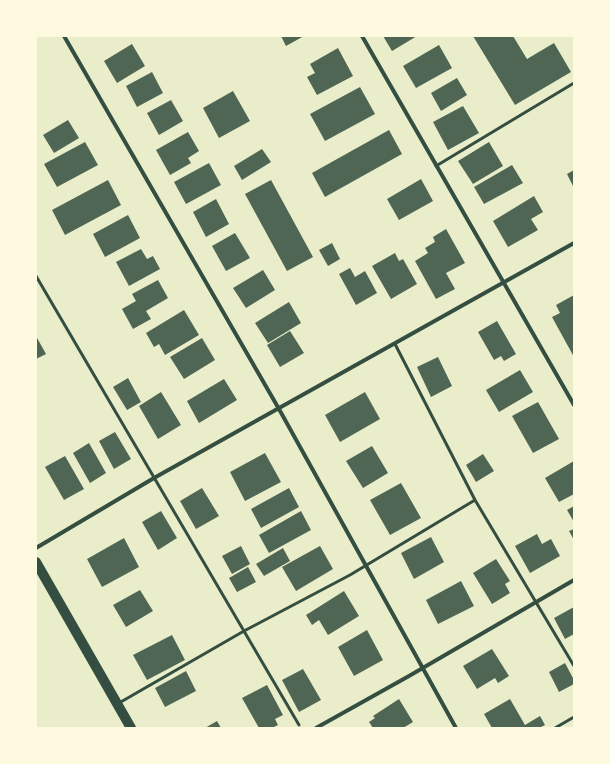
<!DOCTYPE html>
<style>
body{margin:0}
#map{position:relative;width:610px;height:764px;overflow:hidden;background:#e9edc9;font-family:"Fira Sans Condensed",sans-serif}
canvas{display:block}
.frame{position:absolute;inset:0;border:37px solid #fefae0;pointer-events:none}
</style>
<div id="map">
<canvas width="610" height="764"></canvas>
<div class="frame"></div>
</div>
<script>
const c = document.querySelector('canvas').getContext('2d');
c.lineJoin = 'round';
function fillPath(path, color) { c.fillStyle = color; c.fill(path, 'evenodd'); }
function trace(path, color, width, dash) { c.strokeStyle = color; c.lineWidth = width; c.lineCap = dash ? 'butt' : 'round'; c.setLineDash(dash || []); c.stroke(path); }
fillPath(new Path2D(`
 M 281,36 L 304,36 L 286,46 Z
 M 383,36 L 417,36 L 392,51 Z
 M 473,36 L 513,36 L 527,59 L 554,43 L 571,72 L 515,105 Z
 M 132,44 L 145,66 L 117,83 L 104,61 Z
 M 439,45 L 452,68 L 416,88 L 403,66 Z
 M 338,48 L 353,76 L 317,95 L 307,77 L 315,73 L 310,64 Z
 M 152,72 L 163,93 L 137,107 L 126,86 Z
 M 457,78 L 467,95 L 441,111 L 431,93 Z
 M 360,87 L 375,114 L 325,141 L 310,114 Z
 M 233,91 L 250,121 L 219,138 L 203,108 Z
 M 171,100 L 183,121 L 159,135 L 147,113 Z
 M 463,106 L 479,133 L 448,150 L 433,122 Z
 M 68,120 L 79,138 L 54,153 L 43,135 Z
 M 389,130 L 402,154 L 325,197 L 312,173 Z
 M 188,132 L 199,151 L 188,158 L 191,163 L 170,175 L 156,150 Z
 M 85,142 L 98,165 L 57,187 L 44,164 Z
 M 489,142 L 503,166 L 473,184 L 458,161 Z
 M 262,149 L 271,162 L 242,180 L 234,166 Z
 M 209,163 L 221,185 L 186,204 L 174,182 Z
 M 512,165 L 523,183 L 484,204 L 474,187 Z
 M 574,170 L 574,188 L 567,174 Z
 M 421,179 L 433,201 L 399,220 L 387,199 Z
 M 108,180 L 121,205 L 65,235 L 52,210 Z
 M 271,180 L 313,257 L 287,271 L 245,194 Z
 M 534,196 L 543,212 L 531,219 L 538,230 L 508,247 L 493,221 Z
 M 216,199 L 229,224 L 206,237 L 193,212 Z
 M 128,215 L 140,238 L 105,257 L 93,234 Z
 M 446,229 L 465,263 L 446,273 L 455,289 L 436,299 L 415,261 L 428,253 L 425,248 L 435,242 L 433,237 Z
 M 235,233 L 250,258 L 226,271 L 212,246 Z
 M 332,243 L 340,259 L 328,266 L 319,250 Z
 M 141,249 L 147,259 L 153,256 L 160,269 L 129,286 L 116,262 Z
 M 395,253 L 399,261 L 403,259 L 417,284 L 391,299 L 372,266 Z
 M 350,268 L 355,277 L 365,271 L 377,293 L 356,305 L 339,274 Z
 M 263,270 L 275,290 L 246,308 L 233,288 Z
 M 158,280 L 168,298 L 146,311 L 151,319 L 133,329 L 122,309 L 136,301 L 132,294 Z
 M 574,295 L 574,357 L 552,317 L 560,313 L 556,305 Z
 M 289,302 L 301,323 L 268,343 L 255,323 Z
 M 184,310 L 199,335 L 165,355 L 159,344 L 154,347 L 146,333 Z
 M 497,321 L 516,354 L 504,361 L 501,356 L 494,360 L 478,332 Z
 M 290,331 L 304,353 L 280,367 L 267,345 Z
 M 36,336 L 46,354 L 36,359 Z
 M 202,338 L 215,360 L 184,379 L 170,357 Z
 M 438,357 L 452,386 L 431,397 L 417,367 Z
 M 520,370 L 533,392 L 499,412 L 486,390 Z
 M 128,378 L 141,402 L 127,410 L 113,387 Z
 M 224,379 L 237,400 L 199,423 L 187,401 Z
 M 161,392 L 181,425 L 158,439 L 139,406 Z
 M 365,392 L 380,419 L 340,442 L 325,415 Z
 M 538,402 L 559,439 L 533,453 L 512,416 Z
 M 115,432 L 131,459 L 114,469 L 99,441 Z
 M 89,443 L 106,473 L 90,483 L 73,453 Z
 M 372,446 L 388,473 L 363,488 L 346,461 Z
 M 265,453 L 281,482 L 245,501 L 230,472 Z
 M 483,454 L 494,471 L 476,482 L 466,465 Z
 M 65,456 L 84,489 L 64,500 L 45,467 Z
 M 574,461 L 574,494 L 559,502 L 545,478 Z
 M 401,483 L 421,518 L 390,535 L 370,500 Z
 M 202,488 L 219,516 L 196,529 L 180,501 Z
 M 289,488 L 299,507 L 261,528 L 251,509 Z
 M 574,506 L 574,522 L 567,510 Z
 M 161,511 L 177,538 L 158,550 L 142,522 Z
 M 301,511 L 311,530 L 269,553 L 259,535 Z
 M 574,529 L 574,540 L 569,531 Z
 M 537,534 L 542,544 L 551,539 L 560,556 L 530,573 L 515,546 Z
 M 431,537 L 444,562 L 414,579 L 401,553 Z
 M 124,538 L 139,567 L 102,587 L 87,559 Z
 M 241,546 L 250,564 L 232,574 L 222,556 Z
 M 320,546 L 333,569 L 296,591 L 282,567 Z
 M 283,548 L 290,561 L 264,576 L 256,564 Z
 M 496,559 L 510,581 L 505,584 L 510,593 L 492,604 L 473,573 Z
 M 248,567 L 256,582 L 237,592 L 229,578 Z
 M 461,581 L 474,606 L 438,624 L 426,600 Z
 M 140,590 L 153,611 L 126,627 L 113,605 Z
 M 344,591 L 359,616 L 328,635 L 319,620 L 312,625 L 306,615 Z
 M 574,607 L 574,634 L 565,639 L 554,618 Z
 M 367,630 L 383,660 L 354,676 L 338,647 Z
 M 172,635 L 185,660 L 147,680 L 133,655 Z
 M 492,649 L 509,676 L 498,683 L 495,678 L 477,689 L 463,666 Z
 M 565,663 L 574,680 L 574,684 L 559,692 L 549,672 Z
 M 303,669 L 321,700 L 299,712 L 282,680 Z
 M 186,671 L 196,691 L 165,707 L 155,688 Z
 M 267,685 L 283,715 L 275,719 L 278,725 L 272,728 L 259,728 L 242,698 Z
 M 399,699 L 413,722 L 403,728 L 373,728 L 369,722 L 375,718 L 373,716 Z
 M 510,699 L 525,725 L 540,716 L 545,725 L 539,728 L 492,728 L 484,714 Z
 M 217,721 L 221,728 L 205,728 Z`), '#4f6655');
trace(new Path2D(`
 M 436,166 L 574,83
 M 36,276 L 299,725
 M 475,500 L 574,666
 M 119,703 L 244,631 L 350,575 L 475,500 L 395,344
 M 555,728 L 574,717`), '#344e41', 3);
trace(new Path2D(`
 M 64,36 L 279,409 L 456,728
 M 362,36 C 432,159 504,281 574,405
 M 36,548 L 154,478 L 574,243
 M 316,728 L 409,676 L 574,580`), '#344e41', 4);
trace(new Path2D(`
 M 36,562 L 131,728`), '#344e41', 10);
</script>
